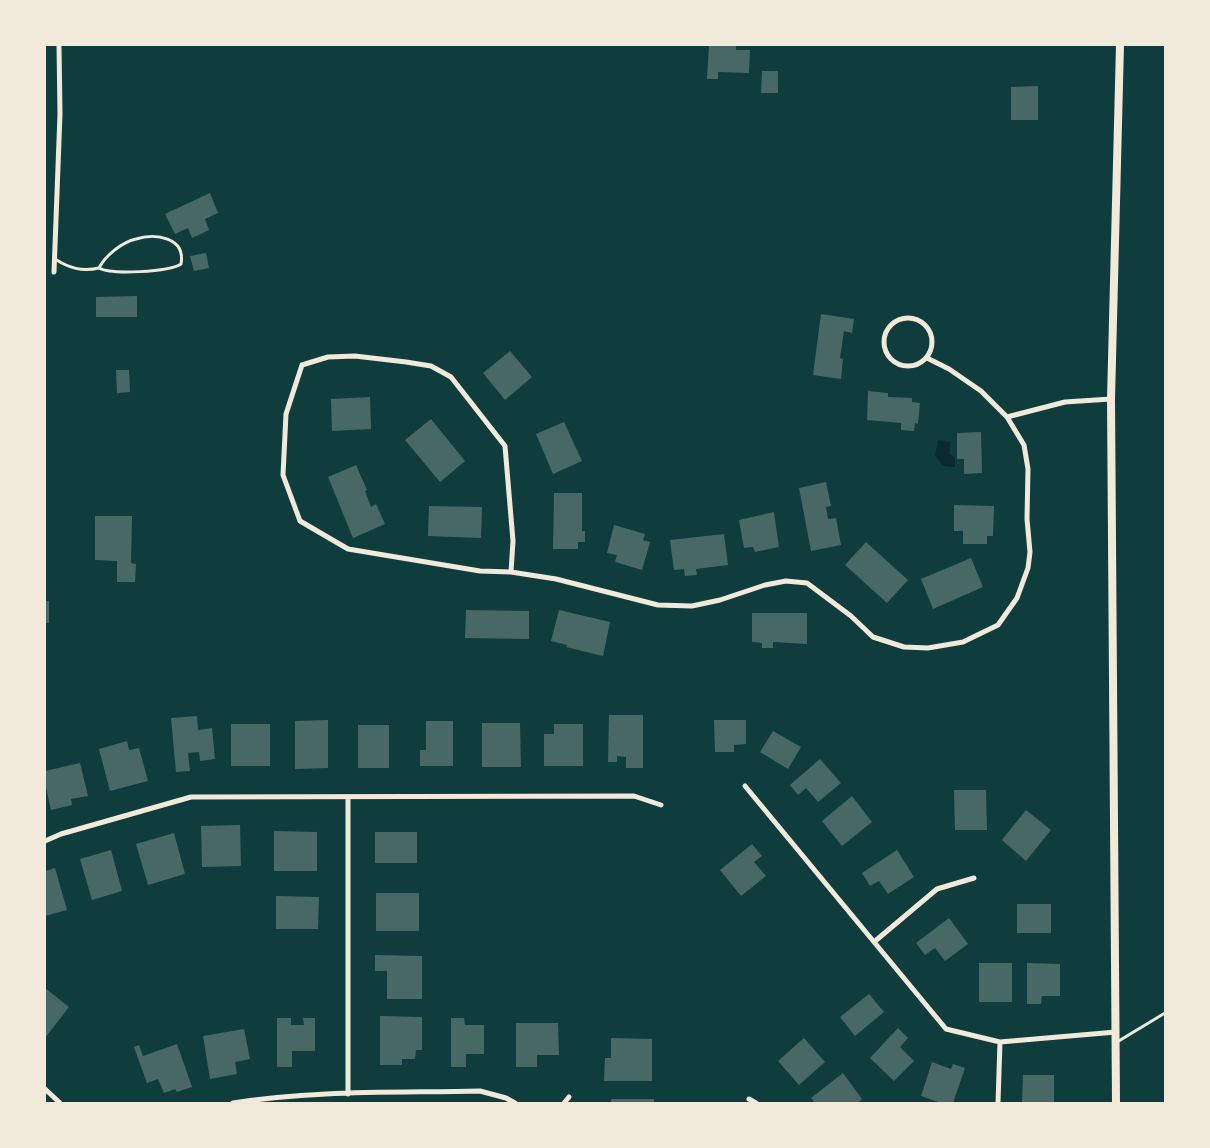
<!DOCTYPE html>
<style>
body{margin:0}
#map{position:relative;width:1210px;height:1148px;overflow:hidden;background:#0f3d3e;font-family:Cabin,sans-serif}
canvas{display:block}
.frame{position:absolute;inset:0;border:46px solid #f1e9da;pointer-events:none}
</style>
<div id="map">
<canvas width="1210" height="1148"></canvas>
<div class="frame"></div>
</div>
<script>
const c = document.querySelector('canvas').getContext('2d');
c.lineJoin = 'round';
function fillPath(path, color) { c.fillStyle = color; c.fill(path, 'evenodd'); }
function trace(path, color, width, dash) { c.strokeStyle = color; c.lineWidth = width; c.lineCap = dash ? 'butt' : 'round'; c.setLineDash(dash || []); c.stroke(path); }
fillPath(new Path2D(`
 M 938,440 L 951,442 L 949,453 L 955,458 L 955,467 L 943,466 L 935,456 Z`), '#0a2a2b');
fillPath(new Path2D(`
 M 709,45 L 736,45 L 736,50 L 750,50 L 749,73 L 718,72 L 718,79 L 707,79 Z
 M 762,71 L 778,71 L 778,93 L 761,93 Z
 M 1038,86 L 1038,120 L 1011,120 L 1011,87 Z
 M 210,193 L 218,213 L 205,219 L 209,230 L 192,238 L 188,228 L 175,234 L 165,214 Z
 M 206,253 L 209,268 L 194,271 L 190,256 Z
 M 137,296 L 137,317 L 96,317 L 96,297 Z
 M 821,314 L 854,319 L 852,333 L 844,331 L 840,358 L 843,359 L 841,379 L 813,375 Z
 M 510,351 L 532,377 L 505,400 L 483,373 Z
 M 116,370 L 129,370 L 130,392 L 117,393 Z
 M 868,391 L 888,393 L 888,397 L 912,398 L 912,402 L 920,403 L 918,424 L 915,423 L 914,431 L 901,430 L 901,423 L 867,420 Z
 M 370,397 L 371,429 L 332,431 L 331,399 Z
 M 431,419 L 465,461 L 440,482 L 405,440 Z
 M 564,422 L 582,461 L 553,474 L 536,434 Z
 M 981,432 L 982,473 L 964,474 L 964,459 L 957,459 L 957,433 Z
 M 356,465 L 367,490 L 365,491 L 371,507 L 376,504 L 385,524 L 353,538 L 328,477 Z
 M 826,482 L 831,506 L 826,507 L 828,519 L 836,518 L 841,545 L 811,551 L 799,488 Z
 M 554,493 L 582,493 L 582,531 L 585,531 L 585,542 L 578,542 L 578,549 L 553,549 Z
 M 954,505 L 994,506 L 993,536 L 987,536 L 987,544 L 963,544 L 963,531 L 954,531 Z
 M 429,506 L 482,507 L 481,538 L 428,536 Z
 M 774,512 L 779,547 L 755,552 L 753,547 L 744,548 L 739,520 Z
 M 95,516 L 132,516 L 131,563 L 136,564 L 135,582 L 117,582 L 117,561 L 95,560 Z
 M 614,525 L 645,534 L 643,540 L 650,542 L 642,570 L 615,562 L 617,555 L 607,553 Z
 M 724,534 L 728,565 L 696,569 L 697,575 L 685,576 L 684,569 L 674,570 L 670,540 Z
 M 866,542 L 908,580 L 887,603 L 845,565 Z
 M 971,558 L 983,587 L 933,609 L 921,579 Z
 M 45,601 L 49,601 L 49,623 L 45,623 Z
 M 466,610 L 529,611 L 529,639 L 465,638 Z
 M 559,610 L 610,622 L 603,656 L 566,647 L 567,645 L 551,641 Z
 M 752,613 L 807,613 L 807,644 L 773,642 L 773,648 L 762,648 L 762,643 L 752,642 Z
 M 609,715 L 643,715 L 643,768 L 626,768 L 626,757 L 617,756 L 617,762 L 608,762 Z
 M 197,716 L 198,730 L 212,728 L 215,759 L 200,761 L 199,752 L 188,753 L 190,771 L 176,772 L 171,718 Z
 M 328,720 L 328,768 L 295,769 L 295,721 Z
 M 714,720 L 746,720 L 746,744 L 734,745 L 734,752 L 715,752 Z
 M 426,721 L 453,721 L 453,766 L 420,766 L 420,750 L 426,750 Z
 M 482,723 L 520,723 L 521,767 L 482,767 Z
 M 231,724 L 270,724 L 270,766 L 231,766 Z
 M 554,724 L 583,724 L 583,766 L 544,766 L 544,734 L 554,734 Z
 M 358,725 L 389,725 L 389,768 L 358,768 Z
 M 773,731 L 801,747 L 788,769 L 760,752 Z
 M 127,741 L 129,750 L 139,748 L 148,781 L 110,791 L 99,749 Z
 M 820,759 L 841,783 L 818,802 L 806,788 L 798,795 L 790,785 Z
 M 80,763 L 88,796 L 71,799 L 72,805 L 51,810 L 45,783 L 45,771 Z
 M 954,790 L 986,790 L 987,830 L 955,830 Z
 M 852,796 L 872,822 L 842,846 L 822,821 Z
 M 1026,810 L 1051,830 L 1026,861 L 1002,840 Z
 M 240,825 L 241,866 L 202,867 L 201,826 Z
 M 274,831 L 317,832 L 317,871 L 274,871 Z
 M 375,832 L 417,832 L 417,863 L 375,863 Z
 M 174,833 L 185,874 L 148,885 L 136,844 Z
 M 752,844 L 762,856 L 754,862 L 766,876 L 741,896 L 720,870 Z
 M 111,850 L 122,891 L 92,900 L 80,859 Z
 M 897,850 L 914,877 L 888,894 L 879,881 L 870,886 L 862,873 Z
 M 55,868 L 67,910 L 45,916 L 45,871 Z
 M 376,893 L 419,893 L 419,931 L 376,931 Z
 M 276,896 L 319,897 L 318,929 L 276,929 Z
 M 1017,904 L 1051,904 L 1051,933 L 1017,933 Z
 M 949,918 L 968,944 L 945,961 L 935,948 L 925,955 L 916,943 Z
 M 375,955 L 422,956 L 422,999 L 387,999 L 387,971 L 375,971 Z
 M 979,963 L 1012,963 L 1012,1002 L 979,1002 Z
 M 1027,963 L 1060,964 L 1060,996 L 1042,996 L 1041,1004 L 1027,1004 Z
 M 45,988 L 69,1007 L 45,1038 Z
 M 869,994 L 884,1012 L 855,1036 L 840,1017 Z
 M 380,1016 L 422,1017 L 422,1050 L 416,1050 L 415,1059 L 402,1059 L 402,1065 L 380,1065 Z
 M 277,1018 L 291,1018 L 291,1025 L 304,1025 L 303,1018 L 315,1018 L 315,1051 L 292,1051 L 292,1067 L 277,1067 Z
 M 451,1018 L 464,1018 L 465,1025 L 484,1025 L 484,1054 L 466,1054 L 466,1067 L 451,1067 Z
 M 516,1023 L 558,1023 L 559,1055 L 537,1055 L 537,1067 L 516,1067 Z
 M 898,1028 L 908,1038 L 900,1047 L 914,1061 L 894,1081 L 870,1058 Z
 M 244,1029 L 250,1059 L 235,1062 L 237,1074 L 210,1079 L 203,1036 Z
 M 611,1038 L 652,1039 L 652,1081 L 604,1081 L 605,1058 L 611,1058 Z
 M 804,1038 L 825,1062 L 799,1085 L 778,1061 Z
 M 177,1044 L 192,1087 L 177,1092 L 175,1089 L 164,1093 L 158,1079 L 147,1083 L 134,1047 L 139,1045 L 143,1056 Z
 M 932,1062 L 951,1069 L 953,1064 L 965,1068 L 953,1103 L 941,1103 L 921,1096 Z
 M 843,1073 L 862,1099 L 857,1103 L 815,1103 L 811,1098 Z
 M 1023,1075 L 1054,1075 L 1054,1103 L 1022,1103 Z
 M 611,1099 L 654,1099 L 654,1103 L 611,1103 Z`), '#486865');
trace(new Path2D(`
 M 55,259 C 69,268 82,272 99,268 C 105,256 122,242 136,239 C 155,233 186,237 181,264 C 169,272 111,275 99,268
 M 1117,1042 L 1165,1013`), '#f1e9da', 3);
trace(new Path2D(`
 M 54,272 L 60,114 L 59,45
 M884 342a24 24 0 1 1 48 0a24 24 0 1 1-48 0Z
 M 927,358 L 949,369 L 981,391 L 1007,417 L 1065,402 L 1111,399
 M 511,572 L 513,541 L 505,446 L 451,377 L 431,366 L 406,362 L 355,356 L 328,357 L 302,365 L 286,414 L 283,475 L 300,521 L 348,549 L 480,571 L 511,572 L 556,579 L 658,605 L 692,606 L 720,600 L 765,585 L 786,581 L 807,583 L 851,616 L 873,637 L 904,647 L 928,648 L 963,642 L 998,625 L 1017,598 L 1028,568 L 1030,552 L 1027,519 L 1028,469 L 1024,445 L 1007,417
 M 745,786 L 946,1029 L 1000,1042 L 1116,1032
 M 45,841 L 61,834 L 191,797 L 634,796 L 661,805
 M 874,942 L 937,889 L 974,878
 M 45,1089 L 60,1103
 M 348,1094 L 348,798
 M 749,1099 L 756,1103
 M 233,1103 C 314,1090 398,1093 480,1091 L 506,1098 L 515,1103
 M 564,1103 L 569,1097
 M 998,1103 L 1000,1042`), '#f1e9da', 5);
trace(new Path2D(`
 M 1116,1103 L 1111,399 L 1120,45`), '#f1e9da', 8);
</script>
